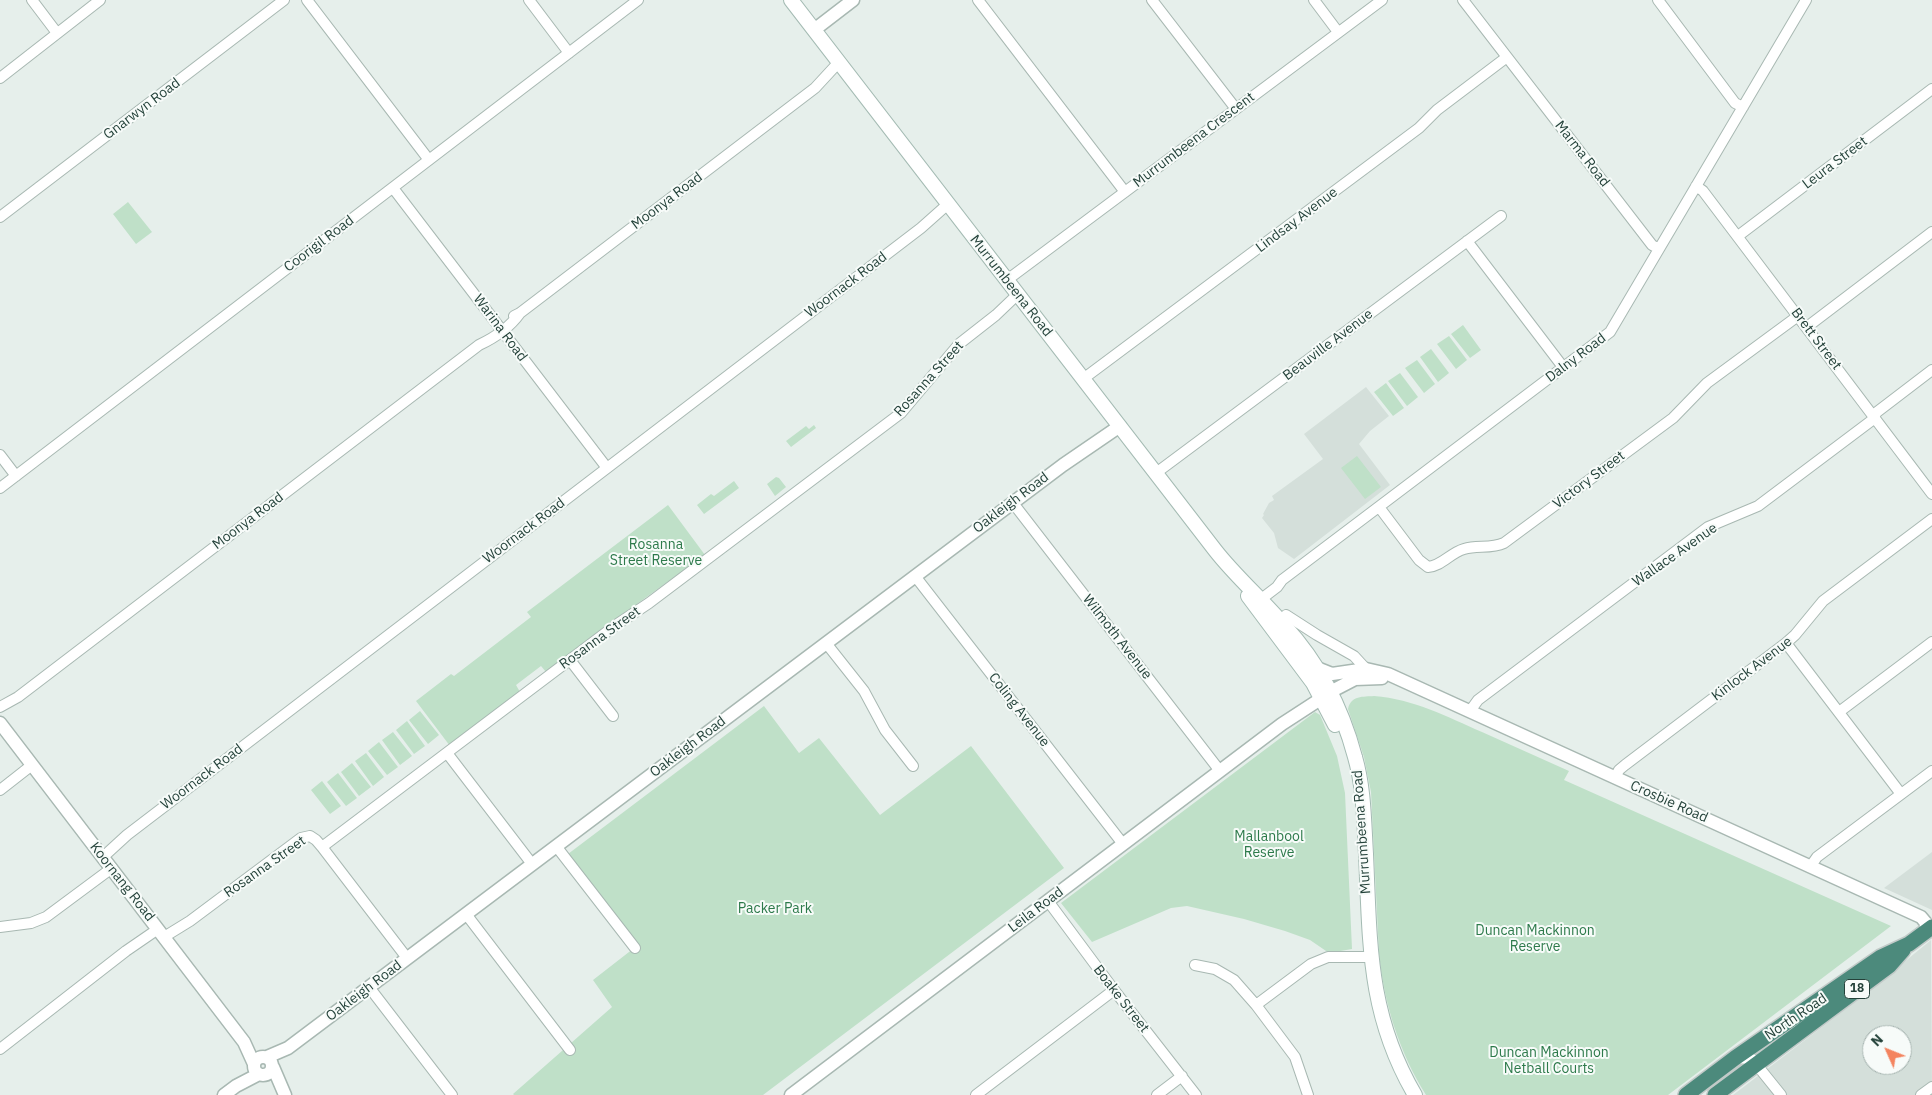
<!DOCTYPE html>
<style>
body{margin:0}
#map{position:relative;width:1932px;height:1095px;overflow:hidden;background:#e6efeb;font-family:"IBM Plex Sans",sans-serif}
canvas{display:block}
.north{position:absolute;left:1862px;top:1025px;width:50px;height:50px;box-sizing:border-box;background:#f7fbf9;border:1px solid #a3b1ad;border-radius:50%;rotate:314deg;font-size:14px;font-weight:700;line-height:20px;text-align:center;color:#24423a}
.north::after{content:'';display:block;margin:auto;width:18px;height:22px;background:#f4845f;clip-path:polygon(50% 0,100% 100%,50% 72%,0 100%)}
</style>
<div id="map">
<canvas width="1932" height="1095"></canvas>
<div class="north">N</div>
</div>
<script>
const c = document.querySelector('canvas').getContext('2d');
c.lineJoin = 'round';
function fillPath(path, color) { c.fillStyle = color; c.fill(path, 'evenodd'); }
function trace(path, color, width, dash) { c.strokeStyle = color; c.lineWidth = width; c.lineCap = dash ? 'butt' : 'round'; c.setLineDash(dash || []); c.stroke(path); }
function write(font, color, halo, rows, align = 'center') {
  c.font = font + ' "IBM Plex Sans",sans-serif'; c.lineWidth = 4; c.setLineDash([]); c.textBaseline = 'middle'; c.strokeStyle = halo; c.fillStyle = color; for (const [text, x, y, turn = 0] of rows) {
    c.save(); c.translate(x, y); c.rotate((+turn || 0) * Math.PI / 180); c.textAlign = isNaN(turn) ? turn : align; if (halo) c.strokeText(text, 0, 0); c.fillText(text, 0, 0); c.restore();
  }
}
fillPath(new Path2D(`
 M 1366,387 L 1389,416 L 1370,431 L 1359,444 L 1390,485 L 1294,559 L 1278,548 L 1274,533 L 1262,518 L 1264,515 L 1263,514 L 1269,503 L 1274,500 L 1272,496 L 1323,459 L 1304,434 Z
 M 1932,852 L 1932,910 L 1884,888 Z
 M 1931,940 L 1932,1095 L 1733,1095 L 1864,995 ZM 1872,1035 L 1902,1035 L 1902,1065 L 1872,1065 Z`), '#d4dfda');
fillPath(new Path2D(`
 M 128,202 L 152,232 L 136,244 L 113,214 Z
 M 1463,325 L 1481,350 L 1470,358 L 1451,334 Z
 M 1449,336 L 1467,360 L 1456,369 L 1437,344 Z
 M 1431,349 L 1449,373 L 1438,382 L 1420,357 Z
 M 1417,360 L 1435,384 L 1424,393 L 1405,368 Z
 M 1400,373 L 1418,397 L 1407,406 L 1388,381 Z
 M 1386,383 L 1404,408 L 1393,416 L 1374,392 Z
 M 814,425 L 816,428 L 791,447 L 786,441 L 806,426 L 809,429 Z
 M 1357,456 L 1381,487 L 1365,499 L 1341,468 Z
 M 776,477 L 779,478 L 786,487 L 775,496 L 767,484 Z
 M 734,481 L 739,488 L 704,514 L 697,505 L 711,494 L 714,496 Z
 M 668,505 L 705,555 L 616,619 L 546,672 L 541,666 L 516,685 L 520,692 L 450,746 L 416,701 L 451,674 L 454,676 L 531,617 L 527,612 Z
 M 1374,696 C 1414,699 1447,717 1482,732 C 1511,745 1540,758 1569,771 L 1564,780 L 1891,926 L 1668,1095 L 1426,1095 C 1399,1052 1384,1003 1379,953 L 1371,792 L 1364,757 L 1348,709 C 1351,695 1363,697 1374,696 Z
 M 764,706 L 799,753 L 819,738 L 880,815 L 971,746 L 1064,868 L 763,1095 L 514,1095 L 513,1094 L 612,1007 L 593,980 L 638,945 L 568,854 Z
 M 420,711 L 439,735 L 428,744 L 409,720 Z
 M 1315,712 L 1320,715 L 1337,756 L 1345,793 L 1352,949 L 1329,953 L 1310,940 L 1285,931 L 1244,919 L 1187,906 L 1171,908 L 1092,942 L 1061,903 Z
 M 407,721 L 425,746 L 414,754 L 396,730 Z
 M 393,732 L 412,756 L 400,765 L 382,740 Z
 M 379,742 L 398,767 L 387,775 L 368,751 Z
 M 366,753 L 384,777 L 373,786 L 355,761 Z
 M 352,763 L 371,787 L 359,796 L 341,772 Z
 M 338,773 L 357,798 L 346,806 L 327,782 Z
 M 322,781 L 341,806 L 330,814 L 311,790 Z`), '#bfe0c8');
const minor = new Path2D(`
 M 32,0 L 57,33
 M 307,0 L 429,160
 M 529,0 L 569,53
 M 978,0 L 1125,192
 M 1152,0 L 1236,109
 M 1314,0 L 1338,32
 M 1463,0 L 1652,245 L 1659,249
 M 1658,0 L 1735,103 L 1743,107
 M 0,78 L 100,0
 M 1696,186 L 1703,191 L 1932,494
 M 393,188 L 607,468
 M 0,217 L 284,0
 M 1738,236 L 1932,89
 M 1467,241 L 1563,367
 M 1007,280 L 1382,0
 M 514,316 L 520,313 L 815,88 L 839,62
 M 1807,327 L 1932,232
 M 1083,379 L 1419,128 L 1437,110 L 1507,57
 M 0,455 L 16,476
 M 1156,473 L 1501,216
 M 0,488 L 638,0
 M 1013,503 L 1220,771
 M 1379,507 L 1419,560 L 1428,567 C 1442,566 1450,553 1464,549 C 1477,545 1491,549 1504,543 L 1673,418 L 1707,383 L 1798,316
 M 915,576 L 1123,844
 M 1256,603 L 1277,587 L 1282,580 L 1610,332 L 1806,0
 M 1286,615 L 1317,635 L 1354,656 L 1366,669
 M 826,643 L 864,691 L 885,730 L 913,766
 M 1786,643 L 1901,794
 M 570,660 L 613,716
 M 0,707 L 18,697 L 479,345 C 494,338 510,327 520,313
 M 1470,711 L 1478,700 L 1708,527 L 1758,506 L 1871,421 L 1877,412 L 1932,370
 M 1839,712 L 1932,642
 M 447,753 L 532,864
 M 1615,778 L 1619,770 L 1625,765 L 1786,643 L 1795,635 L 1823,601 L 1932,519
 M 0,790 L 32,765
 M 556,846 L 635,948
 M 322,847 L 407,958
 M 103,857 L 127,835 L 921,228 L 948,204
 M 1810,867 L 1817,857 L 1932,771
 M 1048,901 L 1114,990 L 1196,1095
 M 466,914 L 570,1050
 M 0,927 L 31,923 L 46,917 L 112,868
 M 164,937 L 190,921 L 301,838 L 310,836 L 316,840 L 322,847 L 616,625 L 649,603 L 901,413 L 959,344 L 996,315 L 1018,294
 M 1195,965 L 1215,969 L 1234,980 L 1256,1005 L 1295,1057 L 1308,1095
 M 369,987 L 452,1095
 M 1256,1005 L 1311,964 L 1328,957 L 1371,957
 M 0,1049 L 126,951 L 158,929
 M 1736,1058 L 1752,1059 L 1781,1095
 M 976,1095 L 1114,990
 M 1157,1095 L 1182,1076
 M 1921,1095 L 1932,1087`);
const tertiary = new Path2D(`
 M 814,30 L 853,0
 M 1317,668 L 1332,674 L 1366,669 L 1388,674 L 1921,917 L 1926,923 L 1926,931
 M 1330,692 L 1355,679 L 1382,678
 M 0,723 L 244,1042 L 254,1064
 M254 1066a9 9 0 1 1 18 0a9 9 0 1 1-18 0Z
 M 267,1057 L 288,1048 L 1063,465 L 1120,426
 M 273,1067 L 285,1095
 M 224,1095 L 236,1086 L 259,1074
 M 791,1095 L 1282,724 L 1322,698`);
const secondary = new Path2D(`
 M 791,0 L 1215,550 C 1236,577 1262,599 1284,625 C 1318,662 1342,708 1355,757 C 1364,788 1364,821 1366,854 C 1370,944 1368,1015 1415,1095
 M 1248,596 L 1313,683 L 1335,725`);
const trunk = new Path2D(`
 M 1686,1095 L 1735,1058 L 1881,957 L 1909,944 L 1932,927
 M 1715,1095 L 1889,966 L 1903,950`);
trace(minor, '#a8b8b2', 12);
trace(tertiary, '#a8b8b2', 15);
trace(secondary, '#a4bbb3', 16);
trace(trunk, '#c2cac8', 18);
trace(minor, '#fff', 10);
trace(tertiary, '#fff', 12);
trace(secondary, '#fff', 14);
trace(trunk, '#4c8a7c', 15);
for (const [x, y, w] of [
 [1857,989,25]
]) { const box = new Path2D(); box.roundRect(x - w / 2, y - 9.5, w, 19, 4); c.fillStyle = '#f7fbf9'; c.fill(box); trace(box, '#24423a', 1); }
write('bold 12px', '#24423a', null, [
 ["18",1857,989]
]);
write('14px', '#24423a', '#f7fbf9', [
 ["Gnarwyn Road",142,109,-37],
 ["Murrumbeena Crescent",1194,140,-37],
 ["Marma Road",1582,154,52],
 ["Leura Street",1835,163,-37],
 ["Moonya Road",667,201,-37],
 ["Lindsay Avenue",1297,220,-37],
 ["Coorigil Road",319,244,-37],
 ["Woornack Road",846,285,-37],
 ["Murrumbeena Road",1011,286,52],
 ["Warina Road",500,328,53],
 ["Brett Street",1816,339,53],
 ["Beauville Avenue",1328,345,-37],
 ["Dalny Road",1576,358,-37],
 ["Rosanna Street",929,379,-48],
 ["Victory Street",1589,480,-37],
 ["Oakleigh Road",1011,503,-37],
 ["Moonya Road",248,521,-37],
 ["Woornack Road",524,531,-37],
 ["Wallace Avenue",1675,555,-35],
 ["Wilmoth Avenue",1117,637,52],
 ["Rosanna Street",600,638,-36],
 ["Kinlock Avenue",1752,669,-37],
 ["Coling Avenue",1019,710,52],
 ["Oakleigh Road",688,747,-37],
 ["Woornack Road",202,777,-37],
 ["Crosbie Road",1669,802,24],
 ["Murrumbeena Road",1362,832,-94],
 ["Rosanna Street",265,867,-35],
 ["Koornang Road",122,882,52],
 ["Leila Road",1036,910,-37],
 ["Oakleigh Road",364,991,-37],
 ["Boake Street",1121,999,52],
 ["North Road",1796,1017,-34]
]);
write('14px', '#2d7a4b', '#f7fbf9', [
 ["Rosanna",656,545],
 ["Street Reserve",656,561],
 ["Mallanbool",1269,837],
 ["Reserve",1269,853],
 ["Packer Park",775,909],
 ["Duncan Mackinnon",1535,931],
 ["Reserve",1535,947],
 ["Duncan Mackinnon",1549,1053],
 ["Netball Courts",1549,1069]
]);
</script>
